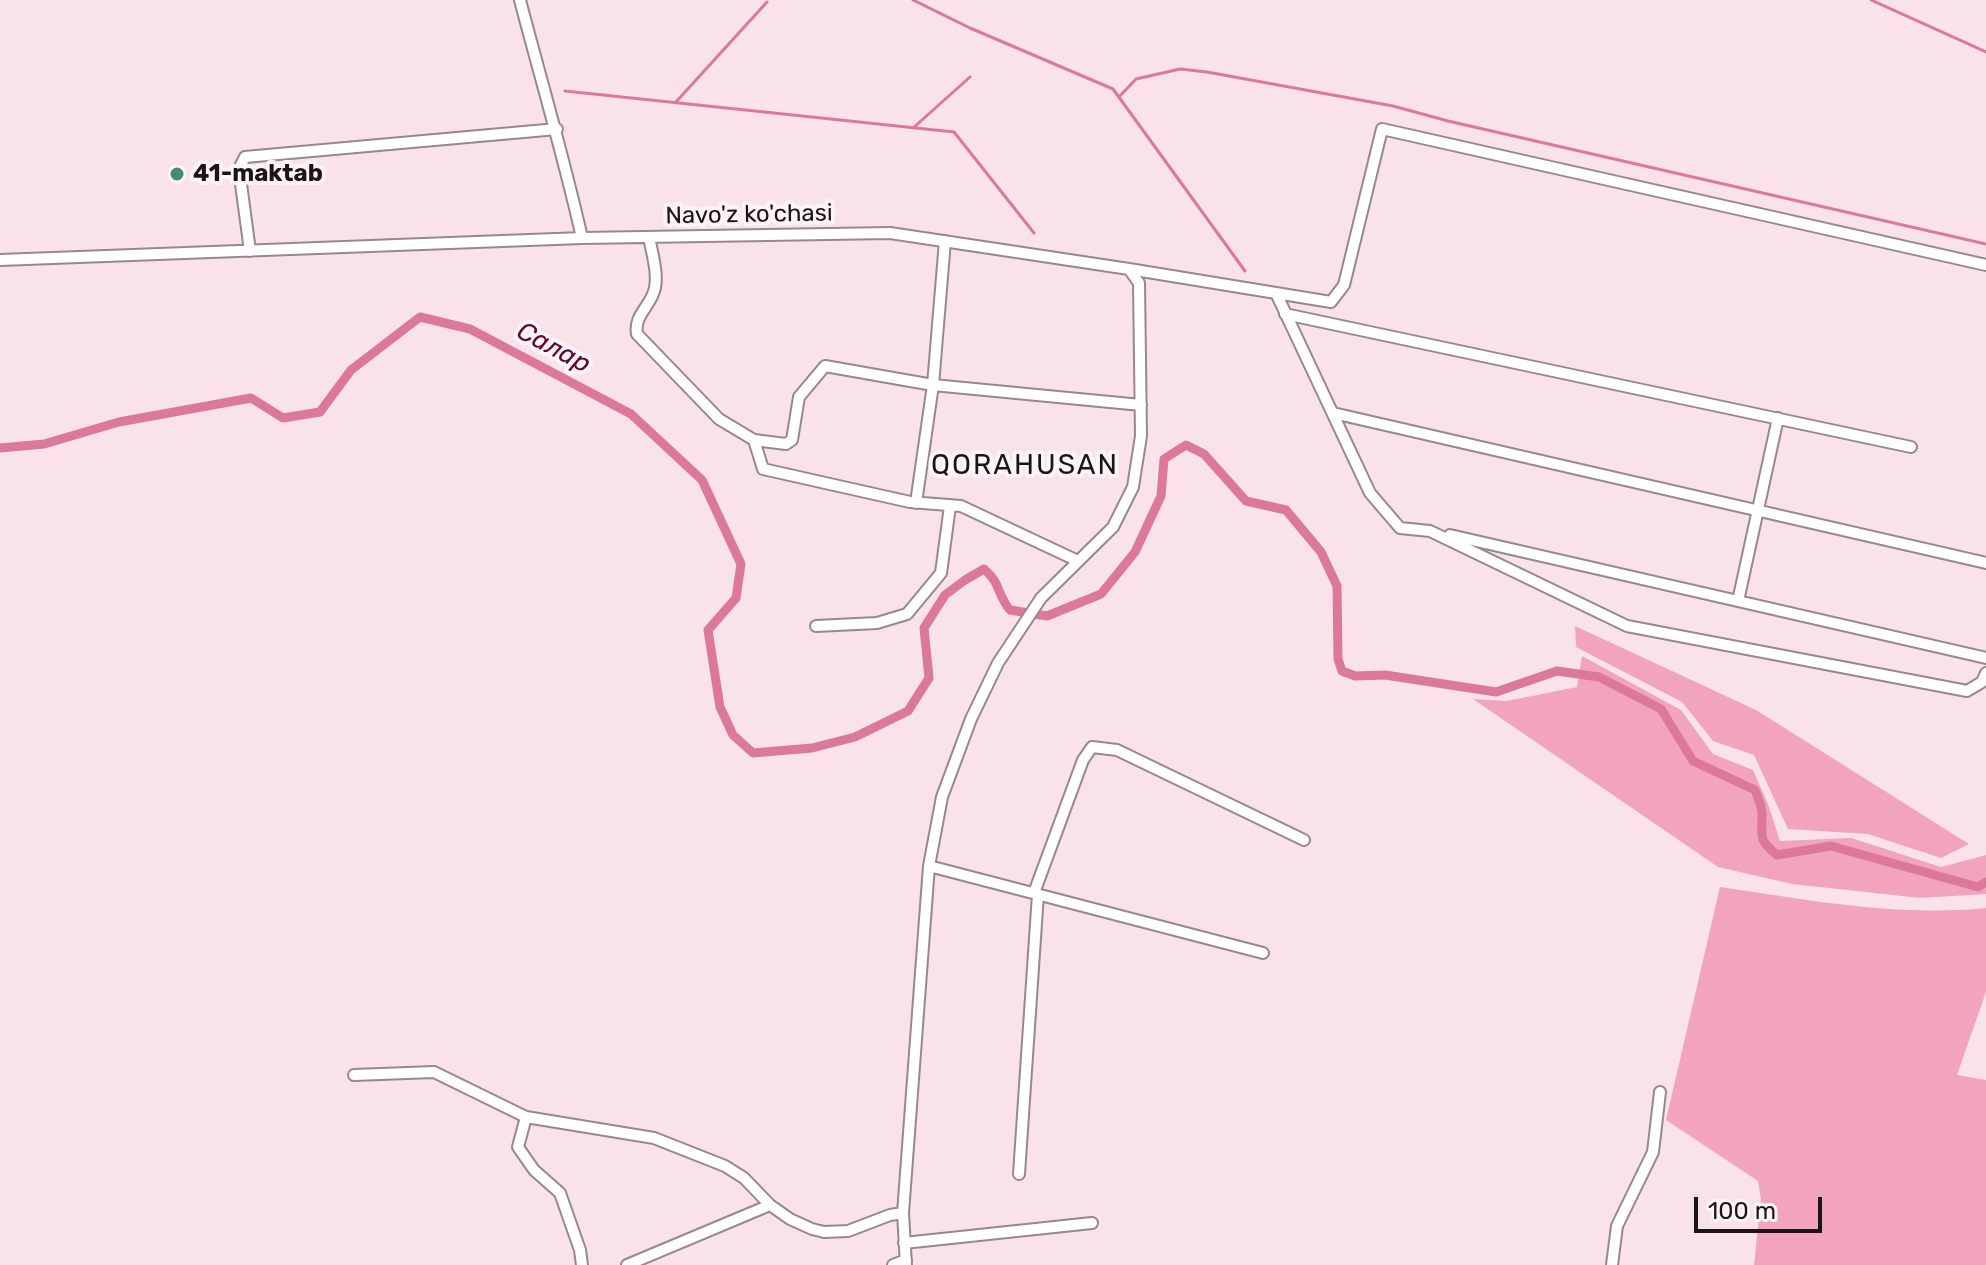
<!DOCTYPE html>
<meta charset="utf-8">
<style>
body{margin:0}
#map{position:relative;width:1986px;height:1265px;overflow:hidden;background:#f9e3e9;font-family:Rubik,sans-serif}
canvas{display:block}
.scale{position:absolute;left:1694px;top:1197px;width:128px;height:36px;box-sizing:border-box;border:4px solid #1c1517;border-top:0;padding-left:10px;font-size:24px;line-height:28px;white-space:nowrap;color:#1c1517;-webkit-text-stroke:6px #fdf4f7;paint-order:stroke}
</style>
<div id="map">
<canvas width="1986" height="1265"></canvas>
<div class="scale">100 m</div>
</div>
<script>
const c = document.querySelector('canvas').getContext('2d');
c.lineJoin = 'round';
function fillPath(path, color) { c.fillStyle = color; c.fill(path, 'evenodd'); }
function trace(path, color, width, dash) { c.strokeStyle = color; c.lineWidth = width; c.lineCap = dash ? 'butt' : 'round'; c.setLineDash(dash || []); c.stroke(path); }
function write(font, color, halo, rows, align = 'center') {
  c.font = font + ' Rubik,sans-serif'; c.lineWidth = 8; c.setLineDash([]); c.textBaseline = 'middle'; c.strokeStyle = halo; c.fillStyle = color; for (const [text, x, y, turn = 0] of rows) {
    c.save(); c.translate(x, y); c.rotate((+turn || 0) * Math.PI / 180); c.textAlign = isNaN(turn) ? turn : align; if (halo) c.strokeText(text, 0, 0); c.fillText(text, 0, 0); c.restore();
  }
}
fillPath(new Path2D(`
 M 1575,626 L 1756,710 L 1969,844 L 1941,858 L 1868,834 L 1788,829 L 1754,755 L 1713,741 L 1682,702 L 1576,647 Z
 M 1582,656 L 1681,710 L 1713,754 L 1753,770 L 1768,804 L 1780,841 L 1851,838 L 1941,867 L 1986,855 L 1986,894 L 1920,898 L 1792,884 L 1718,867 L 1473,699 L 1507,701 L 1577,687 Z
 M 1720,887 C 1809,900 1896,917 1986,908 L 1986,992 L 1957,1075 L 1986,1080 L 1986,1265 L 1754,1265 L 1761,1199 L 1758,1181 L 1666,1120 Z`), '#f2a4be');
trace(new Path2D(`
 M 913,0 L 970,28 L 1113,89 L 1245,271
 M 1871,0 L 1986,52
 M 565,91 L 954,132 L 1034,233
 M 1119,97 L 1136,79 L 1180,69 L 1207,72 L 1393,106 L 1448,121 L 1986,244
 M 675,103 L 767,2
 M 913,128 L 970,77`), '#dc789c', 3);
trace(new Path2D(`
 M 0,448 L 44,444 L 119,422 L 251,398 L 283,418 L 320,412 L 351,370 L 420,317 L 470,329 L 631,414 L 702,480 L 741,564 L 736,598 L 708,630 L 720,707 L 733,735 L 753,753 L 812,748 L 855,737 L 908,711 L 929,678 L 924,628 L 945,595 L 965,580 L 984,569 C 1001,583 996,593 1010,610 L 1047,616 L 1101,594 L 1135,552 L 1161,496 L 1164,459 L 1186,445 L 1204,454 L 1246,501 L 1286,510 L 1321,552 L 1337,586 L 1338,659 L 1342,671 L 1355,676 L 1385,675 L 1496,692 L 1557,671 L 1599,677 L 1661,709 L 1693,761 L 1755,790 C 1758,798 1763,808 1762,816 C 1762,838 1758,839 1777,855 L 1831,846 L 1978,887 L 1986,882`), '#dc789c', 9);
const minor = new Path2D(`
 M 520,0 C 541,80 564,158 582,238
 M 649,237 C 652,253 660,279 653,294 C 647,309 634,317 637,334 L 719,419 L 754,440 L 763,469 L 910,502 L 961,506 L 1078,561
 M 250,251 L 239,169 L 245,157 L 557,129
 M 0,260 L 582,238 L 890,233 L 1129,269 L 1139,283 L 1141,436 L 1133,487 L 1113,527 L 1041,598 L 998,663 L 971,719 L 942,797 L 929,866 L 903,1213 L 906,1265
 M 1129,269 L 1331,302 L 1344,285 L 1382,129 L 1986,265
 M 1276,293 L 1370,493 L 1400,528 L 1430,531 L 1627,626 L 1967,691 L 1982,682 L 1986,673
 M 1285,314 L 1911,447
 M 1333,413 L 1986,563
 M 754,440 L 786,444 L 792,440 L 799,397 L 825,366 L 933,385 L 1141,405
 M 916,503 L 933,385 L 945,241
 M 1450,535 L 1986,658
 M 1738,601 L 1778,418
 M 816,626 L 877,623 L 907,614 L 941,573 L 950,506
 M 929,866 L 1263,953
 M 1034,893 L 1083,760 L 1092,747 L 1117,750 L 1304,840
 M 354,1075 L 434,1072 L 526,1117 L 654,1138 L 725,1166 L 744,1178 L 770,1205 L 790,1219 L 812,1229 L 824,1232 L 848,1231 L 890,1215 L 903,1213
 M 526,1117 L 518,1147 L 534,1170 L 560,1193 L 580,1250 L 582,1265
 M 1019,1174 L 1038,894
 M 904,1243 L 1092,1223
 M 627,1265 L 770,1205
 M 893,1265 L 906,1260
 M 1612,1265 L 1617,1226 L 1653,1152 L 1660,1092`);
trace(minor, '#9a878d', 14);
trace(minor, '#fff', 10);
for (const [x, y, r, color] of [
 [177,174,8,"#46897b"]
]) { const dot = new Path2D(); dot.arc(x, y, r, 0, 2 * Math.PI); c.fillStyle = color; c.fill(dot); trace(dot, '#fdf4f7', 3); }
write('bold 24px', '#1c1517', '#fdf4f7', [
 ["41-maktab",193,174]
], 'left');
write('24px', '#1c1517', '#fdf4f7', [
 ["Navo'z ko'chasi",749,215,-1]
]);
write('italic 26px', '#620434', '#fdf4f7', [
 ["Салар",553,348,28]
]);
c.letterSpacing = '2px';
write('28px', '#1c1517', '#fdf4f7', [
 ["QORAHUSAN",1025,466]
]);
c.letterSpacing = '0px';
</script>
